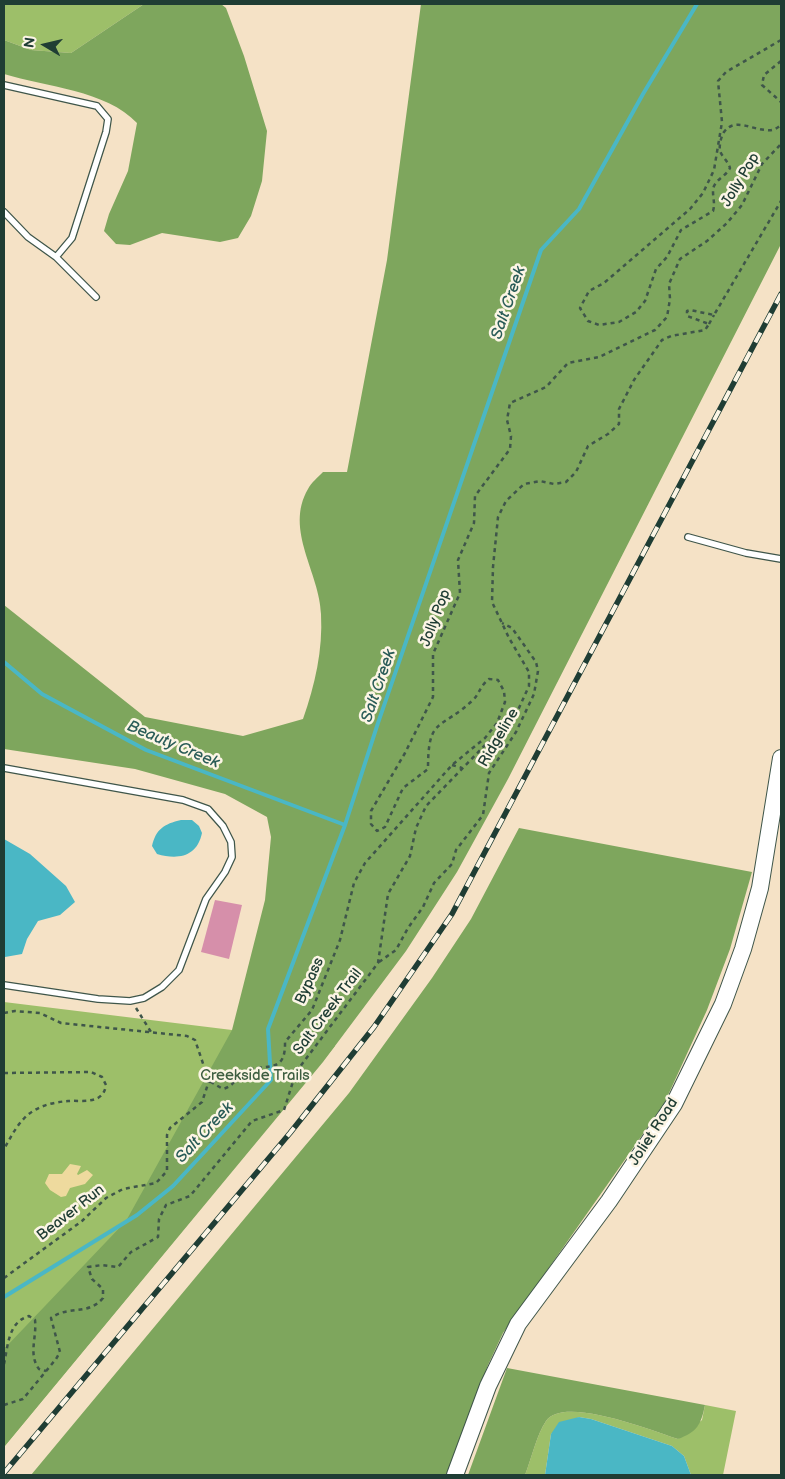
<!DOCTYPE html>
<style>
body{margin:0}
#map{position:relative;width:785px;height:1479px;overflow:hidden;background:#f5e2c6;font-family:"Balsamiq Sans",sans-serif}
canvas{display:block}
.frame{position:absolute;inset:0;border:5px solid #1f3d34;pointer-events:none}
.north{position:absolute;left:20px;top:20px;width:50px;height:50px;-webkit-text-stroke:4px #fcf5e5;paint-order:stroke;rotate:279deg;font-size:14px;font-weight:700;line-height:20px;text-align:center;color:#1f3d34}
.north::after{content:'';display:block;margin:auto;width:18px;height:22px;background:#1f3d34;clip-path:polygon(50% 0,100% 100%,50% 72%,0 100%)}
</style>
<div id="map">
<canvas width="785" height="1479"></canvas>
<div class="frame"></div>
<div class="north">N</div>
</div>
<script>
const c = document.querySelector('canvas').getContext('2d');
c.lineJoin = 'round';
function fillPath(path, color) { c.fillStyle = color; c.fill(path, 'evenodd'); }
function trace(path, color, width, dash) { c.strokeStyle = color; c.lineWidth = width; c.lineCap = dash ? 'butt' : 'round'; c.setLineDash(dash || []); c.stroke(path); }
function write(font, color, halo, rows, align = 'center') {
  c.font = font + ' "Balsamiq Sans",sans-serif'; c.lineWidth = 5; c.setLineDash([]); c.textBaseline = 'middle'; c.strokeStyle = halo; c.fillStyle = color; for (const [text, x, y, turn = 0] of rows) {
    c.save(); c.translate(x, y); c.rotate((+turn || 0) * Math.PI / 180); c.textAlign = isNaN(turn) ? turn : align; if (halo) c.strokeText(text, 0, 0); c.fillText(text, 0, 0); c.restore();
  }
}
fillPath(new Path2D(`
 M 4,4 L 144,4 L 71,53 L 31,50 L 4,40 Z
 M 4,1002 L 232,1030 L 335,1046 L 4,1447 Z
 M 705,1405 L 736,1411 L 723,1475 L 691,1475 L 684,1456 L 672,1446 L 591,1419 L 579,1417 L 551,1434 L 545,1475 L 525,1475 C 531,1460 537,1434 546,1421 C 563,1395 653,1431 678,1439 L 702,1420 Z`), '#9dbf69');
fillPath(new Path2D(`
 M 144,4 L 221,4 L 226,8 L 244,56 L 267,131 L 262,181 L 251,216 L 238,238 L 220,242 L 162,233 L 130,245 L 116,244 L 104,231 L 109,214 L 128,171 L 137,123 C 106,90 46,87 4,74 L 4,40 L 31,50 L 71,53 Z
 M 421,4 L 781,4 L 781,244 L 508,779 L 457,872 L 406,951 L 323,1062 L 4,1447 L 4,1349 L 126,1221 L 232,1030 L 265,900 L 271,837 L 267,817 L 225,794 L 135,769 L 4,749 L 4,605 L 145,717 L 243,736 L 303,719 C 315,685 323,650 321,614 C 320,573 284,530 308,489 C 311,483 318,477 323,472 L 347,472 L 387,260 Z
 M 519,828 L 752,872 L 730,949 L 707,1010 L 664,1104 L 503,1333 L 488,1365 L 446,1475 L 31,1475 L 349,1093 L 432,978 L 471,919 Z
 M 507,1368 L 705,1405 C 701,1425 697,1432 678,1439 C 653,1431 563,1395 546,1421 C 537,1434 531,1460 525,1475 L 468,1475 Z`), '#7ea65d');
fillPath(new Path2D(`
 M 70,1164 L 81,1166 L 77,1174 L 78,1175 L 87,1170 L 93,1175 L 85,1184 L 70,1188 L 66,1196 L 61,1197 L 50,1190 L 45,1183 L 49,1174 L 62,1174 Z`), '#eeda9e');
fillPath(new Path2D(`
 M 181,820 L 192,820 L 199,826 L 202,833 C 197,857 178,860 157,854 L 152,846 C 156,829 164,824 181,820 Z
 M 4,839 L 30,854 L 66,886 L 75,902 L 60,915 L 38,921 L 27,939 L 22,954 L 5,957 Z
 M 579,1417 L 591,1419 L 672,1446 L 684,1456 L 691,1475 L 545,1475 L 551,1434 L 559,1422 Z`), '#4ab7c5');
trace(new Path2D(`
 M 4,662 L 42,694 L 146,750 L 345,825
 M 4,1297 L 137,1215 L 173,1186 L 271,1080 L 268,1029 L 345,825 L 378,723 L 541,250 L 579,209 L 643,94 L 697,4`), '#4ab7c5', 4);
fillPath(new Path2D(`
 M 215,900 L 242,905 L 229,959 L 201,952 Z`), '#d68faa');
const lane = new Path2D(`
 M 4,85 L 97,106 L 108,119 L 106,132 L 72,238 L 56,257
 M 4,212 L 28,237 L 56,257 L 96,297
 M 688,537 L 746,553 L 781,559
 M 4,768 L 183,800 L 208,809 L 223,826 L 231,842 L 232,857 L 225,872 L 206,899 L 179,970 L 162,987 L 144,998 L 130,1001 L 98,999 L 4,985`);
const secondary = new Path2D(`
 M 455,1475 L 488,1386 L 518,1324 L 609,1201 L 674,1104 L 723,1004 L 743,949 L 760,888 L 781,758`);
trace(lane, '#3f564a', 8);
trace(secondary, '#3f564a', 18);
trace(new Path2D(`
 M 781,40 L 726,72 L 718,81 L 722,122 L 714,170 L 703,193 L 690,209 L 604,283 L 589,291 L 580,308 L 588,321 L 599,325 L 619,322 L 636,312 L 645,301 L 656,269 L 667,257 L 681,230 L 713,211 C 716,202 711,194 714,186 C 718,178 726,176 730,168 C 728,161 722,157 720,151 C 719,145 721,137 724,132 C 735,117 752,130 767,130 C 773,131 777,128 781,125
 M 781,61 L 764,75 L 762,85 L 781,102
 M 709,324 L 714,315
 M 452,765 L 462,768
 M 379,962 L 396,950 L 408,928 L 423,907 L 434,883 L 452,864 L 456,850 L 483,815 L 489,773 L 516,732 L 534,694 L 538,671 L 536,662 L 512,628 L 502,623
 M 136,1008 L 151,1032
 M 4,1013 L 15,1011 L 40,1013 L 61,1023 L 187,1036 L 195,1040 L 209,1081 L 223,1089 C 233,1086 234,1081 241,1075 C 260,1059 286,1079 285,1042 L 312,1010 L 340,940 L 354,883 L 365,863 L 452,765 L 485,738 L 497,723 L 505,702 L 504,691 L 498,680 L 489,679 C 479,687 480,693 473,700 C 440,731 428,716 428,769 L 403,788 L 385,827 L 377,831 L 371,824 L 371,811 L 405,753 L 433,697 L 433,654 L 460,593 L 458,560 L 474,523 L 475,496 L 510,449 L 511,436 L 507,420 L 510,403 L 546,387 L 568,363 L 599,357 L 655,330 L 667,317 L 670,299 L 669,284 L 680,259 L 707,241 L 727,223 L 742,205 L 762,164 L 781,144
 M 4,1073 L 91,1072 L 102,1077 L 106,1085 C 103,1105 83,1100 68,1101 C 57,1102 45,1104 35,1110 C 20,1118 12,1135 4,1149
 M 4,1278 L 82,1221 L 106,1198 L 123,1189 L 156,1183 L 167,1171 L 167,1135 L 170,1128 L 202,1102 L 209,1081
 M 4,1364 C 8,1346 8,1322 29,1316 L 35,1320 C 37,1338 28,1354 39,1369 L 46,1371
 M 4,1405 L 23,1399 L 56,1359 L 60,1352 L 51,1318 C 69,1305 88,1316 103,1298 L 103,1289 L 92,1279 L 88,1267 L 102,1265 L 118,1267 L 131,1252 L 158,1237 L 159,1219 L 166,1205 L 190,1196 L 252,1121 L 284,1110 L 296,1072 L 378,963 L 388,894 L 410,856 L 416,828 L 426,806 L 487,743 L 502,738 L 513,721 L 529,686 L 529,672 L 509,638 L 492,602 L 493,567 L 498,517 L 506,501 L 524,484 L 540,481 L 554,484 L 566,482 L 576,472 L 588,446 L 608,434 L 619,424 L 619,409 L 634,380 L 662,340 L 671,336 L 705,330 L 709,324 L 687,316 L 687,311 L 690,310 L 714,315 L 781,201`), '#3f564a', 2.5, [4, 4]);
trace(lane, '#fff', 5.5);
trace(secondary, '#fff', 16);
const rail = new Path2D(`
 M 4,1473 L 290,1133 L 374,1027 L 452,914 L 781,294`);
trace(rail, '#1f3d34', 5.5);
trace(rail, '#fcf5e5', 4, [11]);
write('15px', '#1f3d34', '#fcf5e5', [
 ["Jolly Pop",741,180,-59],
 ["Jolly Pop",436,618,-69],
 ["Ridgeline",499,738,-60],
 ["Bypass",310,981,-66],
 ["Salt Creek Trail",328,1012,-53],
 ["Joliet Road",654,1132,-57],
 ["Beaver Run",71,1213,-38]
]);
write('15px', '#3e5e41', '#fcf5e5', [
 ["Creekside Trails",255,1076]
]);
write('italic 16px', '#2a5c58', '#fcf5e5', [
 ["Salt Creek",509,303,-71],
 ["Salt Creek",379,686,-71],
 ["Beauty Creek",173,745,23],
 ["Salt Creek",205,1133,-47]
]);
</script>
